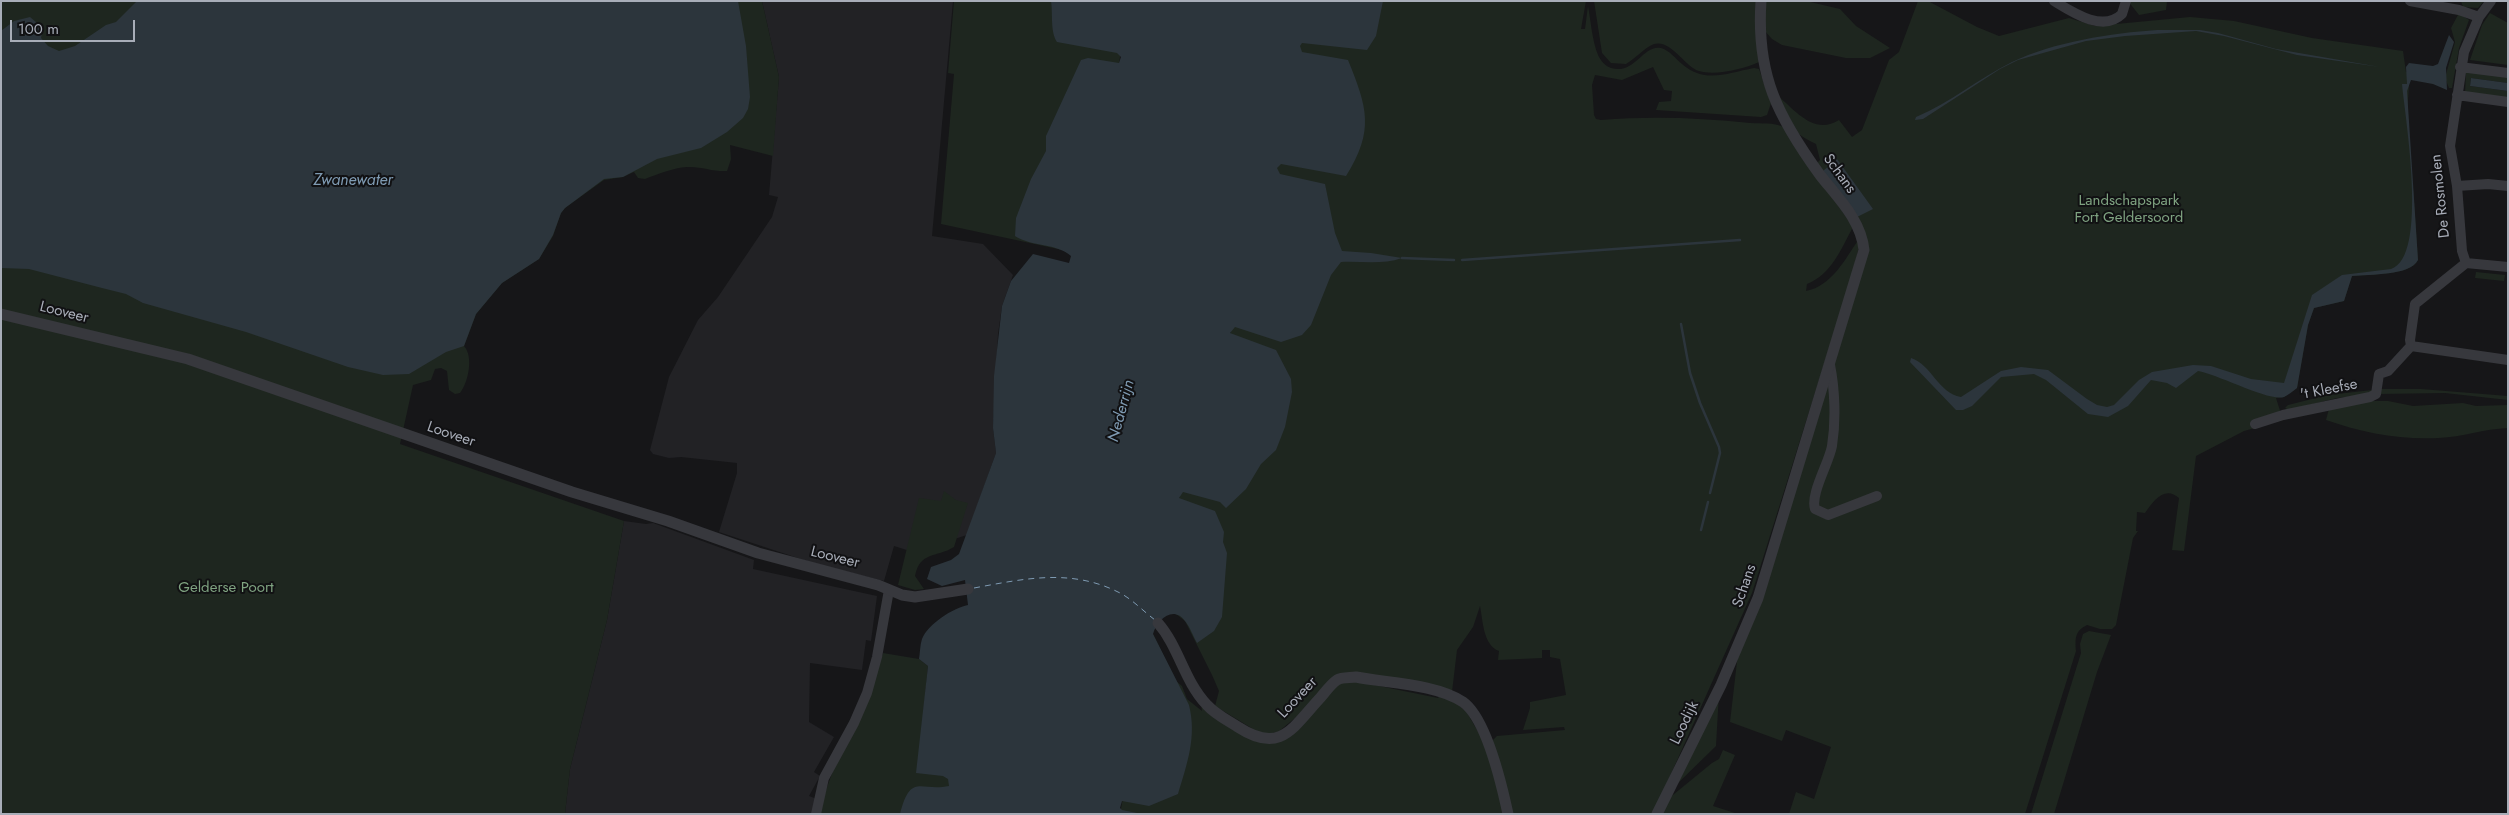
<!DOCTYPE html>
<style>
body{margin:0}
#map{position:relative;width:2509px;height:815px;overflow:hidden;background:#161618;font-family:Jost,sans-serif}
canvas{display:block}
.frame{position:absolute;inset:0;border:2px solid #a8adb8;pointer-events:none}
.scale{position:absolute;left:10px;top:20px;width:125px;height:22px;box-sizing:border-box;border:2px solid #a8adb8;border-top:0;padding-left:6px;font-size:15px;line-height:18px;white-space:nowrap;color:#a8adb8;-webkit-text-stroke:4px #111113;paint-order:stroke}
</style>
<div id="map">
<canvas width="2509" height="815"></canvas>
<div class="frame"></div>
<div class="scale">100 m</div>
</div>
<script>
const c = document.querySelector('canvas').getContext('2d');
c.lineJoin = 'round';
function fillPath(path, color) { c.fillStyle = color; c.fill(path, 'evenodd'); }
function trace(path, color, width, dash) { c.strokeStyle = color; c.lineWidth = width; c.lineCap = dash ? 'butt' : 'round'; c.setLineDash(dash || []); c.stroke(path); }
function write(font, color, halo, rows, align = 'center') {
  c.font = font + ' Jost,sans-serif'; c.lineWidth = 4; c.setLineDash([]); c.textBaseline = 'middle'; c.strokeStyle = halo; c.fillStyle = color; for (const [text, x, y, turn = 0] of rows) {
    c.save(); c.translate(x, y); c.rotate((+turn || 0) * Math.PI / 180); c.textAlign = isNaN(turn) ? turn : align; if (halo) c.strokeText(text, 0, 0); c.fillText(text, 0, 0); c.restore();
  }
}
fillPath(new Path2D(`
 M 762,1 L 953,1 L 932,236 L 983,244 L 1013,275 L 1002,306 L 998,334 L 993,428 L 996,453 L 967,535 L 913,552 L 894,546 L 884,581 L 816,564 L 719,532 L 737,473 L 737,463 L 681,457 L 669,458 L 653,454 L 650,450 L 669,377 L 698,320 L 718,297 L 772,217 L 778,197 L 769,195 L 779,77 Z
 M 624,521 L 646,524 L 653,523 L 754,560 L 753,569 L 877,596 L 871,641 L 866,640 L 862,670 L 810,663 L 809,722 L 834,737 L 814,772 L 820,776 L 809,796 L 817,799 L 814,814 L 565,814 L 570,769 L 607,620 Z`), '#222225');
fillPath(new Path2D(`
 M 1,1 L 762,1 L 779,77 L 773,156 L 730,145 L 731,159 L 727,171 C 713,172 701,166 687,167 C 673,168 658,174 645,179 L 638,178 L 634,172 L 623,177 L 604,180 L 565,208 L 561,213 L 553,236 L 539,259 L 502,283 L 476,314 L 464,346 C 474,357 468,383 460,393 L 455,394 L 449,390 L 447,371 L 441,368 L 435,369 L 431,380 L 413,385 L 400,444 L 624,521 L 607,620 L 570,769 L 565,814 L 1,814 Z
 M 954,1 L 1128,1 L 1119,64 L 1072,252 L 941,224 L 954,74 L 948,73 Z
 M 1308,1 L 1586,1 L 1581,29 L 1585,29 L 1588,6 C 1591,22 1592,40 1598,55 C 1601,61 1605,66 1611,68 C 1635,75 1643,44 1661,48 C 1669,50 1676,59 1682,64 C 1705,84 1727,73 1754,68 L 1759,69 L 1771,103 L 1767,115 L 1761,117 L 1656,110 L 1659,102 L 1671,101 L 1672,91 L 1664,90 L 1653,67 L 1622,80 L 1595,75 L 1592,85 L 1594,115 L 1596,119 L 1601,120 C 1652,116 1700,118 1750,123 C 1763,124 1772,122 1784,127 L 1853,227 C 1841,249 1832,274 1807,284 L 1806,291 C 1832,286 1845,259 1859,239 L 1860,242 L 1853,272 L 1752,593 L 1653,814 L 1510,814 L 1491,742 L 1497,736 L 1565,730 L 1564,727 L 1523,730 L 1530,708 L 1530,702 L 1566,695 L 1560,659 L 1550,657 L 1550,650 L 1542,650 L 1542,658 L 1498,660 L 1499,651 C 1483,645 1483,621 1480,606 L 1473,627 L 1457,650 L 1452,692 L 1351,672 L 1278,732 L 1263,735 L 1215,706 L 1219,691 L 1212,675 L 1185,621 L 1176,614 L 1179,498 L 1230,334 L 1276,170 Z
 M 1594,1 L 1758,1 L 1759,62 C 1744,69 1715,76 1699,71 C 1685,67 1671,39 1654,44 C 1644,48 1635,59 1626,64 L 1611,63 L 1602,53 Z
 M 1765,1 L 1806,1 L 1840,9 L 1856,26 L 1890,48 L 1870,58 L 1846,58 L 1782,45 L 1772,39 L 1764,30 Z
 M 1918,1 L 1928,1 L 1977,27 L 1999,36 L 2069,18 L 2095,26 L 2190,17 L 2234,21 L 2312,38 L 2403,51 L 2406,72 L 2409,73 C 2410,86 2407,100 2408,114 L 2418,260 C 2410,276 2370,274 2352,276 L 2344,301 L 2314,308 L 2308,325 L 2297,388 L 2284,397 L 2276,398 L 2283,420 L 2244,431 L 2196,456 L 2184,551 L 2172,550 L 2179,498 C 2165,485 2153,501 2145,513 L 2137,512 L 2136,531 L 2138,531 L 2133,538 L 2116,625 L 2112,629 L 2100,629 L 2087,625 C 2075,631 2075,638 2076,651 L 2025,814 L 1789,814 L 1796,792 L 1814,799 L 1831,747 L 1786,730 L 1782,741 L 1730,722 L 1738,653 L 1867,247 L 1817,163 L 1820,160 L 1816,144 C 1788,131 1790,122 1777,95 C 1795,110 1814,136 1839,120 L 1852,137 L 1862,130 L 1889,60 L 1899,52 Z
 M 2128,1 L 2167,1 L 2166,10 L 2139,15 Z
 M 2461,1 L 2484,1 L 2478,8 L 2463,7 Z
 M 2459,13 L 2469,20 L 2459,48 L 2452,88 L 2449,88 L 2445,78 L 2455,42 L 2451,28 Z
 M 2490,13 L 2508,23 L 2508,65 L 2470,60 L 2482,25 Z
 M 2466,72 L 2508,75 L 2508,83 L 2471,78 L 2470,86 L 2508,91 L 2508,98 L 2465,93 Z
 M 2476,272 L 2505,275 L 2504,281 L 2475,278 Z
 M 2381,389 L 2421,389 L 2508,396 L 2508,400 L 2445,393 L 2380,394 L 2337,398 L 2289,410 L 2285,408 L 2288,405 L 2328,395 Z
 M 2370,401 L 2388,401 L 2413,406 L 2463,403 L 2476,406 L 2508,405 L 2508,428 C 2484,429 2462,437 2439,438 C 2399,440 2363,433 2326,420 L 2329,409 Z
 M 944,491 L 956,500 L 968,503 L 954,547 C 936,558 920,551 915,576 L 924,589 L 915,590 L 898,585 L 919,498 L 941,501 Z
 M 2089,631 L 2111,635 L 2097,672 L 2054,814 L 2031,814 L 2081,653 L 2080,644 L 2083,634 Z
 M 1153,634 L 1176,681 L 1182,686 L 1187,699 L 1202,711 L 1201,704 L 1270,742 L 1339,683 L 1350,680 L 1438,698 L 1439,696 L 1451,699 L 1466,711 L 1487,747 L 1504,814 L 1120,814 Z
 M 883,653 L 919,659 L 928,666 L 923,718 L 956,723 L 947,814 L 819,814 C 833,757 865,708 883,653 Z
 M 1719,693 L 1716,746 L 1673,788 Z
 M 1723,750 L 1735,755 L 1713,806 L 1738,814 L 1660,814 L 1668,799 L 1712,763 L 1719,759 Z`), '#1e261f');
fillPath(new Path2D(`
 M 137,1 L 738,1 L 746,46 L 750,97 L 748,109 L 743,118 L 727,132 L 701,148 L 657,159 L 623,177 L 604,179 L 565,208 L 561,213 L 553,235 L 539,259 L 502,283 L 476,314 L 464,346 L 446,352 L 409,374 L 383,375 L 348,367 L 246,332 L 143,303 L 126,294 L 102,288 L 29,269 L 1,268 L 1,31 L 14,21 L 30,17 L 43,28 L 41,38 L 48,46 L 59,51 L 75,46 L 106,25 L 116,22 Z
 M 1051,1 L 1383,1 L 1376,36 L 1367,50 L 1302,43 L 1300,46 L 1302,52 L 1348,60 C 1367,107 1375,130 1346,176 L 1281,164 L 1277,168 L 1280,174 L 1325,184 L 1335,233 L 1342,251 L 1371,253 L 1402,258 C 1382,265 1362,261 1341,262 L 1331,275 L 1311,325 L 1302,335 L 1281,342 L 1235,327 L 1230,333 L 1276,350 L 1291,379 L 1292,392 L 1285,427 L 1276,450 L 1261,464 L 1246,489 L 1226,508 L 1220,502 L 1183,492 L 1179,498 L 1215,511 L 1224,532 L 1223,542 L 1227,553 L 1222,617 L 1214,631 L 1197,643 C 1193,636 1190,627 1185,621 C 1173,605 1157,620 1153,634 L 1189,705 C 1197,737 1187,764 1178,794 L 1149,806 L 1122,801 L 1120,808 L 1122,810 L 1142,814 L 900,814 C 911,772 920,792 949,786 L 948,779 L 943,776 L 916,773 L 928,666 L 919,659 C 920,653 920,645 922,639 C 928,624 953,608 968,605 L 965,580 L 942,586 L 927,579 L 931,567 L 951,560 L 959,554 L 996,453 L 993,428 L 994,376 L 1002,306 L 1011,281 L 1033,254 L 1069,263 L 1071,256 C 1056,243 1032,247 1015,236 L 1016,218 L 1031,179 L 1046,151 L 1046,136 L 1081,60 L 1088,58 L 1119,63 L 1121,57 L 1117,53 L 1057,42 C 1050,32 1053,13 1051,1 Z
 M 2157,30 L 2200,30 L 2218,33 L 2276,49 L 2380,67 L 2297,55 L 2224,36 L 2196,31 L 2125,36 L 2086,41 L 2018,60 L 2000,69 L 1923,119 L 1915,120 L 1916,117 C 1950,103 1979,78 2012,62 C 2053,42 2112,33 2157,30 Z
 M 2449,35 L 2454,42 L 2446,68 L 2447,90 L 2433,84 L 2411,80 L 2407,91 L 2418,260 C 2410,276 2370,274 2352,276 L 2344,301 L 2314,308 L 2308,325 L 2297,388 C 2293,391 2288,395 2284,397 C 2270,402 2217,374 2198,371 L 2176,388 L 2167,383 L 2151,380 L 2128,406 L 2108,417 L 2088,414 L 2046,380 L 2034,374 L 2001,377 L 1972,406 L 1963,410 L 1956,410 L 1910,362 L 1911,358 C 1932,365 1938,393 1961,397 L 2001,371 L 2021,367 L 2048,370 L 2087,399 L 2097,405 L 2107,407 L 2114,405 L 2139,380 L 2152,372 L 2193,365 L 2211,366 L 2251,379 L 2284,383 L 2312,295 L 2342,275 L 2391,269 C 2429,257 2405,117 2402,84 L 2407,84 L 2406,67 L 2409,63 L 2433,66 L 2438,64 Z
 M 2471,78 L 2508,83 L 2508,91 L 2470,86 Z
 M 1837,159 L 1873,209 L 1857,217 L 1823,171 Z`), '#2c353c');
trace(new Path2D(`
 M 1402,258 L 1454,260
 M 1462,260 L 1740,240
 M 1681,324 L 1690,373 L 1700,403 L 1719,447 L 1720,453 L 1710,493
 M 1701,530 L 1708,502`), '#2c353c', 2.5);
trace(new Path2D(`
 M 974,588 C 1023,579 1070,568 1118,592 C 1131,598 1143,611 1155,620`), '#7f9bb3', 1, [6, 5]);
trace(new Path2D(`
 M 2054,1 C 2072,12 2103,33 2122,14 L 2126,1
 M 2410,1 L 2459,10 L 2479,17
 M 2491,1 L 2479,17 L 2464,52 L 2450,146 L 2457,186 L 2462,251 L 2466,263 L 2508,267
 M 2460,67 L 2508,73
 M 2457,95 L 2508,102
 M 2457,186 L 2488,184 L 2508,186
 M 2466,263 L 2415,304 L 2410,340 L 2411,346 L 2508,360
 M 1830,365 C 1835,390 1836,421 1832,446 C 1829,463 1810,494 1815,509 L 1828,515 L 1877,496
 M 2255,424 L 2283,415 L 2370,397 L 2376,394 L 2379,374 L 2388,371 L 2411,346
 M 816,814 L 824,778 L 854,723 L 867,693 L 877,657 L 889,590`), '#37383d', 10);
trace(new Path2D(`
 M 1,314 L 188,359 L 572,492 L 668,521 L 758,553 L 878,585 L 902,595 L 915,597 L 968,589
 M 1158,623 C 1179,647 1184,681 1207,705 C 1215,714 1227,720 1238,727 C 1281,755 1293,727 1321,697 C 1326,691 1331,684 1337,680 C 1342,677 1350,678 1356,677 C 1387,683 1437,684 1463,702 C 1487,719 1502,786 1508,814
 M 1657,814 L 1721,685 L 1758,598 L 1864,250 C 1861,220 1838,198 1820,175 C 1778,117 1756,75 1761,1`), '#37383d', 11);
write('15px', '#a8adb8', '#111113', [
 ["Schans",1839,174,54],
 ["De Rosmolen",2441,196,-96],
 ["Looveer",64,313,14],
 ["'t Kleefse",2329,390,-11],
 ["Looveer",451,435,19],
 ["Looveer",835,558,14],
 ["Schans",1745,586,-71],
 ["Looveer",1298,698,-47],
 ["Loodijk",1685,723,-64]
]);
write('15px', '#7fa381', '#111113', [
 ["Landschapspark",2129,201],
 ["Fort Geldersoord",2129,218],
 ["Gelderse Poort",226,588]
]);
write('italic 16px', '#7f9bb3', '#111113', [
 ["Zwanewater",353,181],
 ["Nederrijn",1122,411,-75]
]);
</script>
